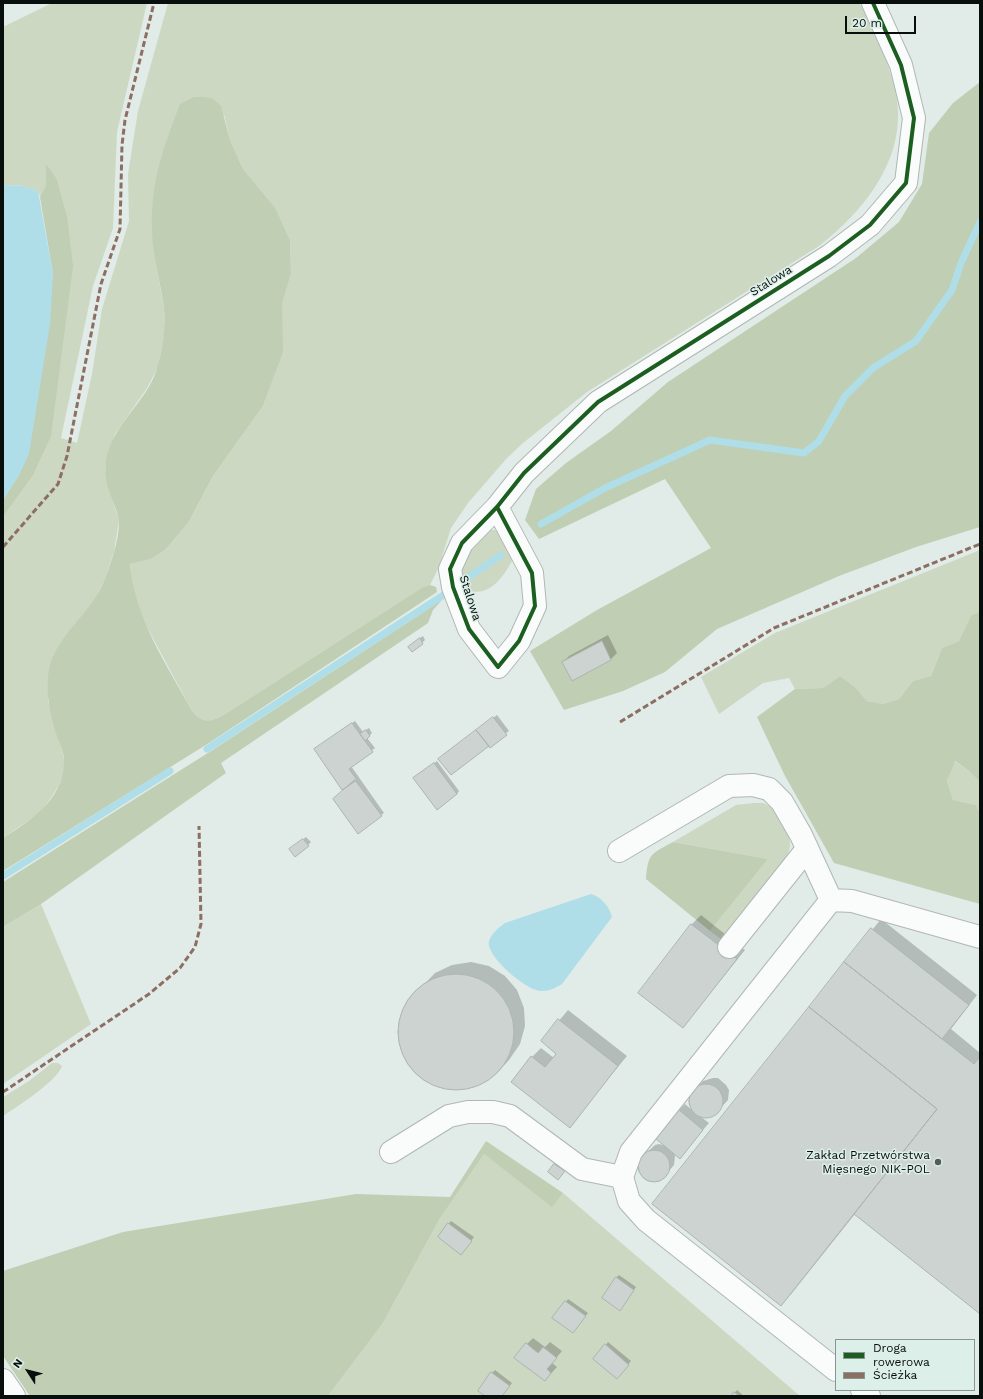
<!DOCTYPE html>
<meta charset="utf-8">
<style>
body{margin:0}
#map{position:relative;width:983px;height:1399px;overflow:hidden;background:#e1ebe8;font-family:"Work Sans",sans-serif}
canvas{display:block}
.frame{position:absolute;inset:0;border:4px solid #080e0c;pointer-events:none}
.legend{position:absolute;left:835px;top:1339px;width:140px;height:52px;box-sizing:border-box;background:#ddefe9;border:1px solid #889591;margin:0;padding:5px 7px;list-style:none;font-size:12px;color:#080e0c}
.legend li{display:flex;align-items:center;gap:8px;height:20px}
.legend b{width:20px;border:1px solid #889591}
.north{position:absolute;left:8px;top:1351px;width:40px;height:40px;-webkit-text-stroke:3px #ddefe9;paint-order:stroke;rotate:306deg;font-size:11px;font-weight:700;line-height:16px;text-align:center;color:#080e0c}
.north::after{content:'';display:block;margin:auto;width:14px;height:18px;background:#080e0c;clip-path:polygon(50% 0,100% 100%,50% 72%,0 100%)}
.scale{position:absolute;left:845px;top:16px;width:71px;height:18px;box-sizing:border-box;border:2px solid #080e0c;border-top:0;padding-left:5px;font-size:12px;line-height:14px;white-space:nowrap;color:#080e0c;-webkit-text-stroke:3px #ddefe9;paint-order:stroke}
</style>
<div id="map">
<canvas width="983" height="1399"></canvas>
<div class="frame"></div>
<ul class="legend">
<li><b style="height:5px;background:#1b5e20"></b>Droga rowerowa</li>
<li><b style="height:5px;background:#8d6e63"></b>Ścieżka</li>
</ul>
<div class="north">N</div>
<div class="scale">20 m</div>
</div>
<script>
const c = document.querySelector('canvas').getContext('2d');
c.lineJoin = 'round';
function fillPath(path, color) { c.fillStyle = color; c.fill(path, 'evenodd'); }
function trace(path, color, width, dash) { c.strokeStyle = color; c.lineWidth = width; c.lineCap = dash ? 'butt' : 'round'; c.setLineDash(dash || []); c.stroke(path); }
function write(font, color, halo, rows, align = 'center') {
  c.font = font + ' "Work Sans",sans-serif'; c.lineWidth = 3; c.setLineDash([]); c.textBaseline = 'middle'; c.strokeStyle = halo; c.fillStyle = color; for (const [text, x, y, turn = 0] of rows) {
    c.save(); c.translate(x, y); c.rotate((+turn || 0) * Math.PI / 180); c.textAlign = isNaN(turn) ? turn : align; if (halo) c.strokeText(text, 0, 0); c.fillText(text, 0, 0); c.restore();
  }
}
fillPath(new Path2D(`
 M 52,3 L 147,3 L 117,132 L 113,228 L 93,286 L 61,438 L 77,443 L 92,374 L 102,309 L 129,221 L 128,174 L 138,111 L 168,3 L 860,3 C 871,29 887,57 894,85 C 912,151 868,208 819,246 L 587,392 L 523,443 L 507,458 L 468,503 L 451,528 L 438,569 L 430,585 L 423,587 L 230,711 C 215,720 205,727 192,711 L 139,612 L 132,585 L 130,564 L 151,559 L 165,550 L 188,523 L 213,476 L 263,406 L 276,370 L 282,304 L 291,274 L 290,240 L 275,209 L 243,169 L 230,140 L 224,114 L 152,214 L 154,252 L 164,309 L 165,329 L 162,348 L 158,367 L 147,388 L 115,434 L 105,467 L 109,490 L 119,520 L 114,552 L 104,581 L 96,598 L 56,651 L 50,668 L 48,701 L 65,762 L 63,775 L 58,787 L 42,811 L 3,838 L 3,517 L 32,477 L 67,216 L 57,179 L 46,165 L 46,185 L 40,197 L 38,191 L 24,186 L 3,185 L 3,27 Z
 M 490,530 L 501,530 L 506,540 L 512,561 C 503,577 489,598 468,590 C 455,558 466,550 490,530 Z
 M 980,550 L 980,612 L 971,617 L 959,641 L 942,648 L 931,676 L 913,681 L 899,699 L 883,704 L 867,701 L 855,687 L 840,676 L 823,688 L 795,689 L 789,678 L 763,683 L 719,714 L 701,677 L 775,633 Z
 M 954,761 L 969,771 L 980,782 L 980,813 L 976,805 L 953,800 L 947,781 Z
 M 754,803 C 757,803 760,803 763,803 C 776,807 790,831 790,843 C 790,852 786,859 782,867 L 722,940 L 710,931 L 768,859 L 673,842 L 736,805 Z
 M 41,904 L 91,1024 L 3,1084 L 3,927 Z
 M 52,1063 L 58,1063 L 62,1066 C 58,1080 17,1107 3,1116 L 3,1097 L 29,1081 Z
 M 484,1154 L 552,1206 L 563,1193 L 800,1396 L 328,1396 L 383,1323 L 439,1220 Z`), '#ccd8c2');
fillPath(new Path2D(`
 M 980,82 L 980,527 L 916,547 L 839,576 L 717,629 L 665,672 L 623,691 L 564,710 L 530,651 L 597,610 L 711,548 L 665,479 L 539,539 L 525,520 L 536,489 L 566,463 L 611,431 L 668,382 L 856,258 L 899,222 L 922,184 L 929,133 L 953,103 Z
 M 194,97 L 204,97 L 213,99 L 221,106 L 230,140 L 243,169 L 275,208 L 290,240 L 291,274 L 282,304 L 283,352 L 263,406 L 213,476 L 188,523 L 165,550 L 151,559 L 130,564 C 134,617 167,665 192,711 C 205,727 215,720 230,711 L 423,587 L 430,585 L 436,587 L 437,592 L 209,743 L 3,871 L 3,838 C 30,821 63,800 64,763 C 65,755 60,745 57,736 C 50,714 45,693 49,669 C 57,634 92,613 104,581 C 111,563 119,541 119,522 C 118,511 112,501 109,491 C 105,479 104,464 108,452 C 118,419 150,398 158,365 C 163,347 166,327 164,309 C 161,282 152,256 152,229 C 151,180 163,149 180,104 Z
 M 46,164 L 57,179 L 67,216 L 73,266 L 51,436 L 32,477 L 3,517 L 3,500 L 19,475 L 53,274 L 40,197 L 46,185 Z
 M 442,600 L 433,610 L 428,623 L 221,763 L 226,773 L 41,904 L 3,927 L 3,882 L 211,751 Z
 M 980,612 L 980,782 L 969,771 L 955,761 L 947,781 L 953,800 L 976,805 L 980,813 L 980,904 L 834,863 L 784,774 L 757,717 L 795,689 L 823,688 L 840,676 L 855,687 L 867,701 L 883,704 L 899,699 L 913,681 L 931,676 L 942,648 L 959,641 L 971,616 Z
 M 673,842 L 768,859 L 710,931 L 646,879 C 648,853 651,854 673,842 Z
 M 486,1141 L 563,1193 L 552,1207 L 484,1154 L 439,1220 L 383,1323 L 328,1396 L 30,1396 L 3,1356 L 3,1271 L 123,1232 L 356,1194 L 450,1197 Z`), '#c0ceb3');
fillPath(new Path2D(`
 M 3,185 L 24,186 L 38,191 L 53,274 L 50,324 L 29,454 L 19,475 L 3,500 Z
 M 591,894 C 602,897 609,907 612,917 L 562,984 C 555,988 550,991 542,991 C 528,992 485,956 489,941 C 492,933 498,928 505,923 Z`), '#afdee9');
fillPath(new Path2D(`
 M 608,635 L 617,653 L 611,659 L 572,680 L 563,662 L 569,656 Z
 M 423,636 L 425,640 L 413,651 L 412,644 Z
 M 497,715 L 509,731 L 451,774 L 442,756 Z
 M 355,721 L 363,732 L 369,728 L 372,733 L 367,738 L 375,748 L 351,766 L 384,813 L 381,815 L 344,791 L 315,749 Z
 M 437,761 L 459,791 L 457,794 L 417,775 Z
 M 306,837 L 311,842 L 308,845 L 293,847 Z
 M 701,915 L 745,950 L 683,1027 L 639,993 L 692,924 Z
 M 881,919 L 977,995 L 951,1029 L 980,1053 L 980,1313 L 855,1214 L 792,1293 L 781,1305 L 810,1008 Z
 M 471,962 L 489,966 L 505,976 L 517,990 L 524,1008 L 525,1026 L 520,1044 L 509,1060 L 497,1073 L 481,1084 L 464,1089 L 445,1088 L 427,1082 L 413,1070 L 403,1054 L 399,1035 L 401,1017 L 409,1000 L 435,973 L 452,965 Z
 M 568,1010 L 627,1056 L 569,1126 L 532,1057 L 541,1048 L 554,1058 L 558,1053 L 542,1041 Z
 M 713,1078 L 718,1078 L 726,1085 L 729,1090 L 728,1100 L 714,1115 L 701,1117 L 709,1123 L 680,1157 L 673,1152 L 675,1156 L 674,1165 L 661,1180 L 657,1182 L 647,1181 L 643,1178 L 638,1170 L 640,1159 L 655,1145 L 659,1144 L 666,1146 L 679,1110 L 685,1104 L 693,1111 L 689,1102 L 692,1092 L 703,1081 Z
 M 557,1161 L 566,1168 L 561,1176 L 549,1172 Z
 M 451,1221 L 474,1237 L 464,1251 L 439,1237 Z
 M 619,1275 L 636,1287 L 622,1307 L 616,1278 Z
 M 568,1299 L 588,1313 L 575,1329 L 566,1302 Z
 M 533,1338 L 545,1347 L 550,1342 L 562,1351 L 552,1363 L 557,1367 L 545,1380 L 527,1344 Z
 M 608,1342 L 631,1361 L 620,1374 L 606,1345 Z
 M 495,1370 L 512,1383 L 502,1396 L 487,1396 L 492,1373 Z
 M 737,1390 L 744,1396 L 732,1396 Z`), '#0003');
trace(new Path2D(`
 M 541,524 L 605,488 L 710,440 L 804,453 L 819,441 L 845,396 L 873,368 L 916,341 L 952,290 L 961,263 L 980,222
 M 466,579 L 501,555
 M 207,749 L 445,594
 M 3,876 L 170,771`), '#afdee9', 7);
const building = new Path2D(`
 M 420,638 L 423,644 L 412,652 L 408,647 Z
 M 602,641 L 611,660 L 572,681 L 562,662 Z
 M 493,717 L 507,735 L 490,748 L 476,730 Z
 M 352,723 L 373,752 L 349,769 L 357,780 L 342,790 L 314,749 Z
 M 366,730 L 370,736 L 365,741 L 360,734 Z
 M 476,730 L 489,746 L 451,775 L 438,759 Z
 M 434,763 L 457,794 L 437,810 L 413,778 Z
 M 355,780 L 382,816 L 358,834 L 333,799 Z
 M 303,839 L 309,846 L 295,857 L 289,849 Z
 M 691,924 L 737,959 L 683,1028 L 638,993 Z
 M 871,928 L 969,1005 L 942,1039 L 844,962 Z
 M 844,962 L 974,1064 L 980,1057 L 980,1314 L 854,1214 L 937,1109 L 809,1007 Z
 M398 1032a58 58 0 1 1 116 0a58 58 0 1 1-116 0Z
 M 809,1007 L 937,1109 L 781,1306 L 652,1204 Z
 M 558,1019 L 618,1066 L 570,1128 L 511,1082 L 531,1056 L 545,1067 L 556,1054 L 541,1041 Z
 M689 1101a17 17 0 1 1 34 0a17 17 0 1 1-34 0Z
 M 678,1109 L 703,1130 L 680,1159 L 655,1138 Z
 M638 1166a16 16 0 1 1 32 0a16 16 0 1 1-32 0Z
 M 554,1164 L 565,1171 L 558,1180 L 548,1172 Z
 M 448,1223 L 472,1241 L 461,1255 L 438,1237 Z
 M 616,1277 L 634,1290 L 620,1311 L 602,1298 Z
 M 565,1301 L 586,1316 L 573,1333 L 552,1318 Z
 M 526,1343 L 538,1353 L 543,1347 L 557,1358 L 547,1369 L 551,1373 L 545,1381 L 514,1358 Z
 M 605,1344 L 629,1365 L 617,1379 L 593,1359 Z
 M 491,1372 L 510,1386 L 502,1396 L 485,1396 L 478,1391 Z
 M 734,1392 L 739,1396 L 731,1396 Z`);
fillPath(building, '#ccd3d0');
trace(building, '#adb4b0', 1);
const minor = new Path2D(`
 M 497,507 L 532,573 L 535,606 L 519,641 L 498,667 L 469,629 L 453,587 L 450,569 L 462,543 L 497,507 L 524,473 L 598,402 L 829,256 L 870,225 L 906,183 L 914,118 L 901,65 L 873,3
 M 619,851 L 729,786 L 753,785 L 769,789 L 782,802 L 801,835 L 831,900
 M 729,947 L 807,849
 M 391,1152 L 449,1116 L 468,1112 L 493,1112 L 510,1116 L 582,1169 L 622,1177
 M 836,1370 L 646,1220 L 629,1201 L 622,1177 L 631,1152 L 831,900 L 852,901 L 980,937
 M 3,1380 L 14,1396
 M 862,1390 L 869,1396`);
trace(minor, '#b0b7b5', 24);
trace(minor, '#fafcfc', 22);
trace(new Path2D(`
 M 3,547 L 58,484 L 67,456 L 101,284 L 120,229 L 122,145 L 125,120 L 154,3
 M 620,722 L 774,628 L 980,544
 M 3,1092 L 149,994 L 180,968 L 195,947 L 201,924 L 199,826`), '#8d6e63', 3, [6, 3]);
trace(new Path2D(`
 M 497,507 L 532,573 L 535,606 L 519,641 L 498,667 L 469,629 L 453,587 L 450,569 L 462,543 L 497,507 L 524,473 L 598,402 L 829,256 L 870,225 L 906,183 L 914,118 L 901,65 L 873,3`), '#1b5e20', 4);
for (const [x, y, r, color] of [
 [938,1162,4,"#545b59"]
]) { const dot = new Path2D(); dot.arc(x, y, r, 0, 2 * Math.PI); c.fillStyle = color; c.fill(dot); trace(dot, '#ddefe9', 1.5); }
write('12px', '#080e0c', '#ddefe9', [
 ["Stalowa",771,281,-32],
 ["Stalowa",470,598,72]
]);
write('12px', '#080e0c', '#ddefe9', [
 ["Zakład Przetwórstwa",930,1155],
 ["Mięsnego NIK-POL",930,1169]
], 'right');
</script>
